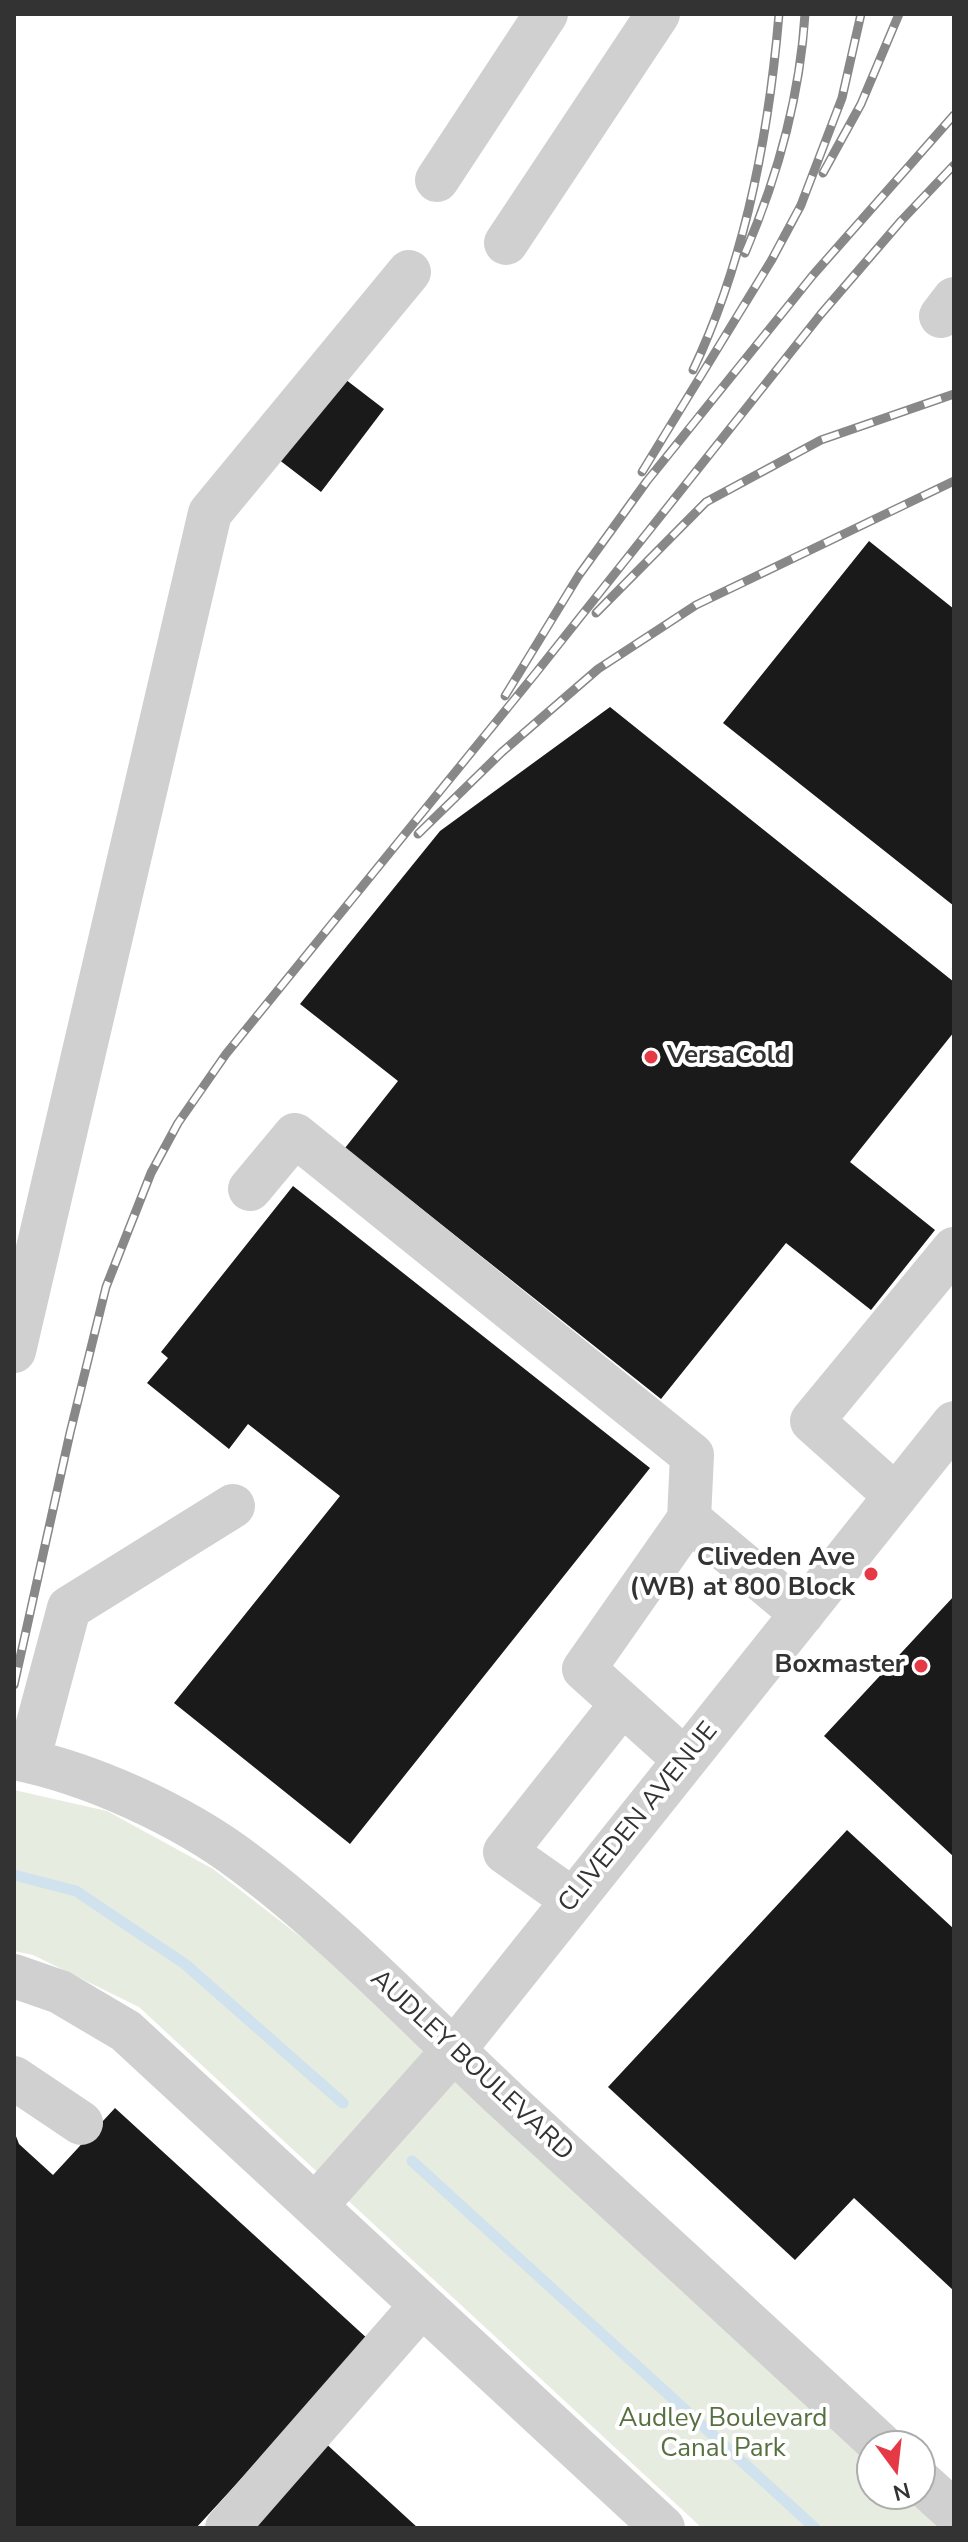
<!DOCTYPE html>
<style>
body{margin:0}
#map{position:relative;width:968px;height:2542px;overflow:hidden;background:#fff;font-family:"Nunito Sans",sans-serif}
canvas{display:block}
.frame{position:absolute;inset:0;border:16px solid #333;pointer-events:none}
.north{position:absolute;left:856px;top:2430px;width:80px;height:80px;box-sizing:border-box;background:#fff;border:2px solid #adadad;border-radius:50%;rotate:165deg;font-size:22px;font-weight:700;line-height:32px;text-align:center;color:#333}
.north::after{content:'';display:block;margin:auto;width:28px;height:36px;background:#e63946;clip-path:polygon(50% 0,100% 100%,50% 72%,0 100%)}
</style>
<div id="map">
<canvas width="968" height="2542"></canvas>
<div class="frame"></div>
<div class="north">N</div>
</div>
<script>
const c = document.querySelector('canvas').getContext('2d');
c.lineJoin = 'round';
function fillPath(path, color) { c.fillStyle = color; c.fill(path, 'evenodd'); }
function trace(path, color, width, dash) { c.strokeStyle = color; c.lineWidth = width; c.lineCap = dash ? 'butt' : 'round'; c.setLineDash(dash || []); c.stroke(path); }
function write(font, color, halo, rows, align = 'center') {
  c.font = font + ' "Nunito Sans",sans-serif'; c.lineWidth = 8; c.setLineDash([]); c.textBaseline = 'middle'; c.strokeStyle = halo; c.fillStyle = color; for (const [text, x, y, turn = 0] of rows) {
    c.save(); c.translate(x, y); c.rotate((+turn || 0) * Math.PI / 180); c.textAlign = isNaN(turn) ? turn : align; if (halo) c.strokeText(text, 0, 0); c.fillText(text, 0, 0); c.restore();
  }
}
fillPath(new Path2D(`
 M 14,1790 L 107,1811 L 213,1869 L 324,1955 L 872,2460 L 872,2494 L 909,2494 L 946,2528 L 702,2528 L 139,2007 L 33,1955 L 14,1951 Z`), '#e6ecdf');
trace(new Path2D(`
 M 14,1875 L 76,1891 L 185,1964 L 343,2103
 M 412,2161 L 815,2528`), '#cfe2ee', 11);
fillPath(new Path2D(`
 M 341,376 L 384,409 L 321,492 L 278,459 Z
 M 869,541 L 954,609 L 954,906 L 723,723 Z
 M 610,707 L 954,982 L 954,1032 L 850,1162 L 935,1230 L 871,1310 L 786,1243 L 661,1399 L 345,1148 L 398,1081 L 300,1004 L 440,831 Z
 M 293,1186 L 650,1468 L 350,1844 L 174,1703 L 340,1496 L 248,1424 L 229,1449 L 147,1383 L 168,1358 L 161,1352 Z
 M 954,1596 L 954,1857 L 824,1736 Z
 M 847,1830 L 954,1929 L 954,2291 L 854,2198 L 795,2260 L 608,2087 Z
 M 115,2108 L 369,2340 L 196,2528 L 14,2528 L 14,2131 L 19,2144 L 53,2175 Z
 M 322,2440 L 418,2528 L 242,2528 Z`), '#1a1a1a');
trace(new Path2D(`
 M 437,180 L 546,14
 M 506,243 L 658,14
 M 941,316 L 954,299
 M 250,1189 L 295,1135 L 692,1455 L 689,1519
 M 14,1351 L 210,513 L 409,272
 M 896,1496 L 812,1421 L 954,1249
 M 14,1758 C 90,1773 182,1815 244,1862 C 339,1933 421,2021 508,2102 C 633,2216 758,2331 882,2446
 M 685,1760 L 584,1669 L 689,1519 L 802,1614
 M 28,1761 L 69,1608 L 233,1506
 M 573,1900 L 505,1852 L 622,1704
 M 14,1976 L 60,1992 L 126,2031 L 663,2528
 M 14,2078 L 81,2123
 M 315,2206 L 453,2051 L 954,1423
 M 920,2481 L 954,2512
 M 227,2528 L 422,2305`), '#d0d0d0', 44);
const rail = new Path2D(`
 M 823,173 L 861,104 L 899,14
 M 745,253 C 777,178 800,96 805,14
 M 693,370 C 745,261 769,133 779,14
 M 642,472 L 771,261 L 801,205 L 842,98 L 861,14
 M 596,613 L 706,502 L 821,440 L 954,394
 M 505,696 L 579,575 L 647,481 L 813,275 L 954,115
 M 418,834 L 502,752 L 598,669 L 696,605 L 954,481
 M 14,1685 L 70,1433 L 106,1287 L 151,1173 L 178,1123 L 226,1054 L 535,674 L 821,314 L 901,221 L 954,165`);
trace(rail, '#888', 9);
trace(rail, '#fff', 6, [18]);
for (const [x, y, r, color] of [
 [651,1057,8,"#e63946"],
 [871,1574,8,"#e63946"],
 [921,1666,8,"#e63946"]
]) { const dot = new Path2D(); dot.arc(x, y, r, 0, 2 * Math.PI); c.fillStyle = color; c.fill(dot); trace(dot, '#fff', 3); }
write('bold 26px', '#333', '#fff', [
 ["VersaCold",667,1057,"left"],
 ["Cliveden Ave",855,1559],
 ["(WB) at 800 Block",855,1589],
 ["Boxmaster",905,1666]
], 'right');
write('26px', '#333', '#fff', [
 ["CLIVEDEN AVENUE",639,1818,-51],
 ["AUDLEY BOULEVARD",471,2066,43]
]);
write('26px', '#56703f', '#fff', [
 ["Audley Boulevard",723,2420],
 ["Canal Park",723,2450]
]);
</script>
